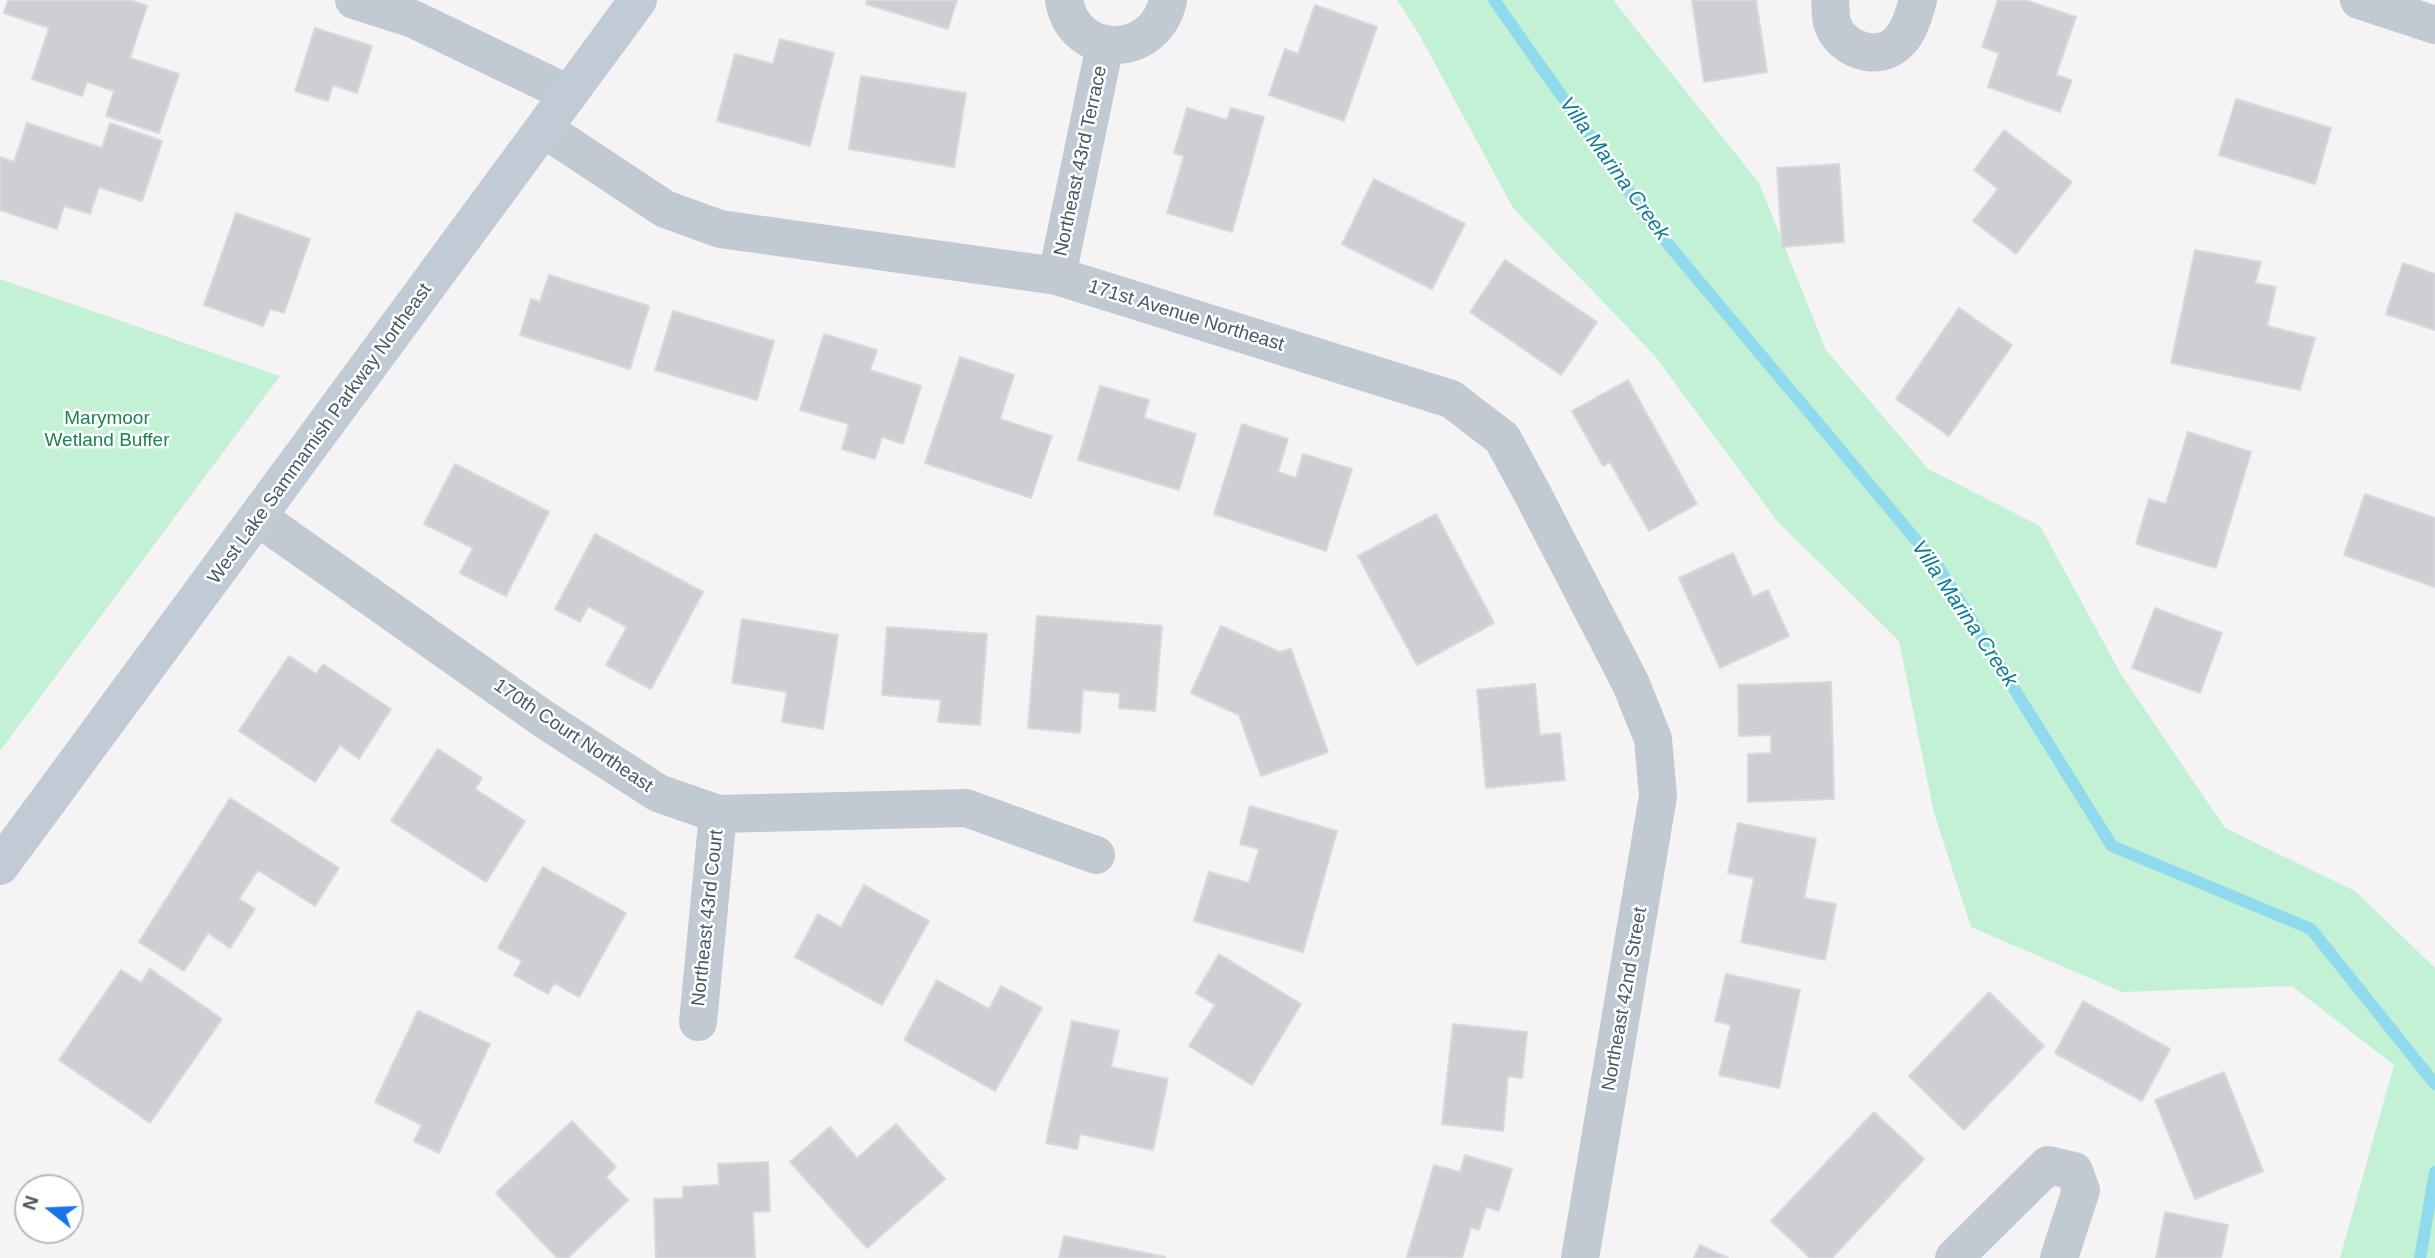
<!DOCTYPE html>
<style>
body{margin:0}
#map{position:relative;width:2435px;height:1258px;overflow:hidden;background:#f5f3f3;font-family:Arial,sans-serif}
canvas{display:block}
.north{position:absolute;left:14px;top:1174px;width:70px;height:70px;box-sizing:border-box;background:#fff;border:2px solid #b7bbc0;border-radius:50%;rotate:288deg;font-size:19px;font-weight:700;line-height:28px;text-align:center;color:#4a5661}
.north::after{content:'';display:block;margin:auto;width:24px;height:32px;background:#1a73e8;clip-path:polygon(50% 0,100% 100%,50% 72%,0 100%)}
</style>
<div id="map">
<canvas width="2435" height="1258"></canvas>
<div class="north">N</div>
</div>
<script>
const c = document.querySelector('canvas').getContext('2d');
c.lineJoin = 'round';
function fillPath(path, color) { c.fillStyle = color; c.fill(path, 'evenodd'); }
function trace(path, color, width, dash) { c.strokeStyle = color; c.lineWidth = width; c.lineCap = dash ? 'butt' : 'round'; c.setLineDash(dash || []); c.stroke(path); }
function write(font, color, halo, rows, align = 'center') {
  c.font = font + ' Arial,sans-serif'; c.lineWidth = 5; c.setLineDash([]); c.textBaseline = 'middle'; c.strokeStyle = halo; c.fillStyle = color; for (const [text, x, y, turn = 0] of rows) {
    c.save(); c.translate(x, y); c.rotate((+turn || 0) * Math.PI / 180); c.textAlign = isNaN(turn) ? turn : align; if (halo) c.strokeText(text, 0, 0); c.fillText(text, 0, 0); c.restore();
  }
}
fillPath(new Path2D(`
 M 1397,0 L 1613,0 L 1759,183 L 1826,350 L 1928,469 L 2040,526 L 2122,676 L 2225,828 L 2355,891 L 2435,968 L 2435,1258 L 2340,1258 L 2394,1065 L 2292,986 L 2122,992 L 1971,927 L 1934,813 L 1899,641 L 1777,521 L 1655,356 L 1513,208 L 1420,36 Z
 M 0,279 L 280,376 L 0,751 Z`), '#c3f1d5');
trace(new Path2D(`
 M 1494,0 L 1657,231 L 1937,565 L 2112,846 L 2311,929 L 2435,1084
 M 2420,1258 L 2435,1172`), '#90daee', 12);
const building = new Path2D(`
 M 8,0 L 130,0 L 147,6 L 130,58 L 179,74 L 159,133 L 106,116 L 114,91 L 87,82 L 82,96 L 32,79 L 49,28 L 4,13 Z
 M 867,0 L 957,0 L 948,29 L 866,4 Z
 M 1692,0 L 1756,0 L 1767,72 L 1704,82 Z
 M 1998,0 L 2025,0 L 2076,17 L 2056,75 L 2072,80 L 2060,112 L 1988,87 L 1999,53 L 1982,47 Z
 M 1315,5 L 1377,27 L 1344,121 L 1269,95 L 1285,49 L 1298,54 Z
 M 315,28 L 372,46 L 357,93 L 333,85 L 328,101 L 295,91 Z
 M 780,39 L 834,53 L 810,146 L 717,121 L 735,54 L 773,64 Z
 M 861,76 L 966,93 L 954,167 L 849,149 Z
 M 2236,99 L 2331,128 L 2315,184 L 2219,155 Z
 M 1187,108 L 1227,120 L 1231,108 L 1264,117 L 1232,232 L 1167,213 L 1184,156 L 1174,153 Z
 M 27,123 L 102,148 L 110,123 L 162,141 L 142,201 L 99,187 L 90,214 L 64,206 L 57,229 L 0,210 L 0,157 L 14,162 Z
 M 2004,130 L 2072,182 L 2016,254 L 1973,221 L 1998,189 L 1974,170 Z
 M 1839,164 L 1844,242 L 1782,247 L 1777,168 Z
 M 1374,179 L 1465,224 L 1432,289 L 1342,244 Z
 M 236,213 L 310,239 L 284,313 L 270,309 L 263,326 L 204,305 Z
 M 2195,250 L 2261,262 L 2255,283 L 2276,287 L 2267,326 L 2315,338 L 2300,390 L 2171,363 Z
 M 1505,260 L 1597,322 L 1561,375 L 1470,312 Z
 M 2403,263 L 2435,274 L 2435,330 L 2386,314 Z
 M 549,275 L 649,306 L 630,369 L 520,335 L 531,299 L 540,302 Z
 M 1959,308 L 2012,345 L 1949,436 L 1896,399 Z
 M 673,311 L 774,341 L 757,400 L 655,370 Z
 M 824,334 L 877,350 L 870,370 L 921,386 L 903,444 L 882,437 L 875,459 L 842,449 L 849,424 L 800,410 Z
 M 960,357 L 1014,375 L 1000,419 L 1052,436 L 1031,498 L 925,463 Z
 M 1628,380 L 1697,504 L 1649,531 L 1610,462 L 1603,466 L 1572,411 Z
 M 1100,386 L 1149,400 L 1144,418 L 1196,434 L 1179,490 L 1078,460 Z
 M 1242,424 L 1288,439 L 1278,472 L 1296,478 L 1303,454 L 1352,469 L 1326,551 L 1214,514 Z
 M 2188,432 L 2251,452 L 2216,568 L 2136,544 L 2149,499 L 2166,504 Z
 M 455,464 L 549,512 L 506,596 L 460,573 L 473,548 L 424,524 Z
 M 2365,494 L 2435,518 L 2435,587 L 2344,555 Z
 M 1436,514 L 1494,623 L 1417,665 L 1358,556 Z
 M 595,534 L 703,592 L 651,689 L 606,665 L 627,627 L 588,606 L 580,622 L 555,609 Z
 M 1733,553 L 1753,597 L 1768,590 L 1789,636 L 1720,668 L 1679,578 Z
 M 2155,608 L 2222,633 L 2200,693 L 2132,668 Z
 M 1037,616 L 1162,626 L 1155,711 L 1119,708 L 1120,693 L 1083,690 L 1080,733 L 1028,728 Z
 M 742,619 L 838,635 L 823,729 L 782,722 L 787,692 L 732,683 Z
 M 1221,626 L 1280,652 L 1291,649 L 1328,752 L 1261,776 L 1239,715 L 1191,693 Z
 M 887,627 L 987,634 L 980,725 L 938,722 L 941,700 L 882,695 Z
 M 289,656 L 316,674 L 323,664 L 391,709 L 359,759 L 340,745 L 315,782 L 239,731 Z
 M 1831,682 L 1834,799 L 1748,802 L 1748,754 L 1771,753 L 1771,735 L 1739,736 L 1738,685 Z
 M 1535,684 L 1540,735 L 1560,733 L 1565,780 L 1486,788 L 1477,690 Z
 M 438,749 L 482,778 L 475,789 L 525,821 L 486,882 L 391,821 Z
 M 230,798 L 339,868 L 315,906 L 258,870 L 239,899 L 255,909 L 230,948 L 208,933 L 184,971 L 139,942 Z
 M 1250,806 L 1337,831 L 1303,952 L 1194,921 L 1209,872 L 1249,883 L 1259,849 L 1240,844 Z
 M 1738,823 L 1816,839 L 1804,898 L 1836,904 L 1825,960 L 1741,942 L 1754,878 L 1728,873 Z
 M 543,867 L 626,913 L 579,997 L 554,983 L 548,994 L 514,975 L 522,961 L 498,948 Z
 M 864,885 L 929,921 L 882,1005 L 795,957 L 818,914 L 841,927 Z
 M 1219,954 L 1301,1004 L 1252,1085 L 1189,1046 L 1215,1005 L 1196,993 Z
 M 150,969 L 222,1019 L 150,1123 L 59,1060 L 121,970 L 141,983 Z
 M 1726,974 L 1800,990 L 1779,1088 L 1719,1075 L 1731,1025 L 1715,1021 Z
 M 937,980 L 989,1009 L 1001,986 L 1042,1008 L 995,1091 L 904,1040 Z
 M 1989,992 L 2044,1046 L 1964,1130 L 1909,1076 Z
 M 2083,1001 L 2170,1049 L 2142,1101 L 2055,1053 Z
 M 418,1011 L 490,1044 L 439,1153 L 414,1141 L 422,1125 L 375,1102 Z
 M 1072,1021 L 1119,1031 L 1111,1067 L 1168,1079 L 1153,1150 L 1080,1134 L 1077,1149 L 1046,1143 Z
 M 1453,1024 L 1527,1032 L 1522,1078 L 1508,1076 L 1503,1131 L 1442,1124 Z
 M 2224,1072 L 2263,1171 L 2195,1199 L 2155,1100 Z
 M 1874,1112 L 1924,1159 L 1832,1258 L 1810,1258 L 1771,1221 Z
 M 572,1121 L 616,1167 L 606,1177 L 628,1200 L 568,1258 L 557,1258 L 496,1193 Z
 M 896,1124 L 945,1179 L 867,1248 L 790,1162 L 830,1127 L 857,1158 Z
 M 1465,1155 L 1512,1169 L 1499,1211 L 1486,1207 L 1479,1230 L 1471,1227 L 1462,1258 L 1407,1257 L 1434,1165 L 1460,1172 Z
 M 768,1162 L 770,1211 L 753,1212 L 755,1258 L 656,1258 L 654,1199 L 683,1198 L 683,1187 L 719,1185 L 718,1164 Z
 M 2165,1212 L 2228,1225 L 2221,1258 L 2156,1258 Z
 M 1064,1236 L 1165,1257 L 1165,1258 L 1059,1258 Z
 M 1700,1245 L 1728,1258 L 1694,1258 Z`);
fillPath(building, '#cdcfd5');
trace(building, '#d7d9de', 2);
trace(new Path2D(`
 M 354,0 L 413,19 L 569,94
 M 1064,0 C 1074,61 1156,59 1168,0
 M 1830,0 C 1831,7 1830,15 1832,22 C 1838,46 1870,60 1891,48 C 1908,38 1913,17 1918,0
 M 544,129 L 665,209 L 720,229 L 1057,276 L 1451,399 L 1502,438 L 1530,489 L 1631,684 L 1653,739 L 1658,796 L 1580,1258
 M 1057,276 L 1105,45
 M 259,518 L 545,720 L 658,793 L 718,814 L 966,808 L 1096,855
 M 698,1022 L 718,814
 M 1954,1258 L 2048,1165 L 2074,1171 L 2081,1190 L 2059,1258`), '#c1cad2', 38);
trace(new Path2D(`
 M 2359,0 L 2435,25`), '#c1cad2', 38);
trace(new Path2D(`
 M 0,866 L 638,0`), '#c1cbd6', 38);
write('19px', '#4a5661', '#fff', [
 ["Northeast 43rd Terrace",1081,161,-78],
 ["171st Avenue Northeast",1186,316,17],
 ["West Lake Sammamish Parkway Northeast",320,434,-54],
 ["170th Court Northeast",573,736,34],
 ["Northeast 43rd Court",708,918,-84],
 ["Northeast 42nd Street",1625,999,-80]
]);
write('19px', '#17864f', '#fff', [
 ["Marymoor",107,419],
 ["Wetland Buffer",107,441]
]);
write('italic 21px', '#0c7c9b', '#fff', [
 ["Villa Marina Creek",1614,169,54],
 ["Villa Marina Creek",1964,614,56]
]);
</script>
